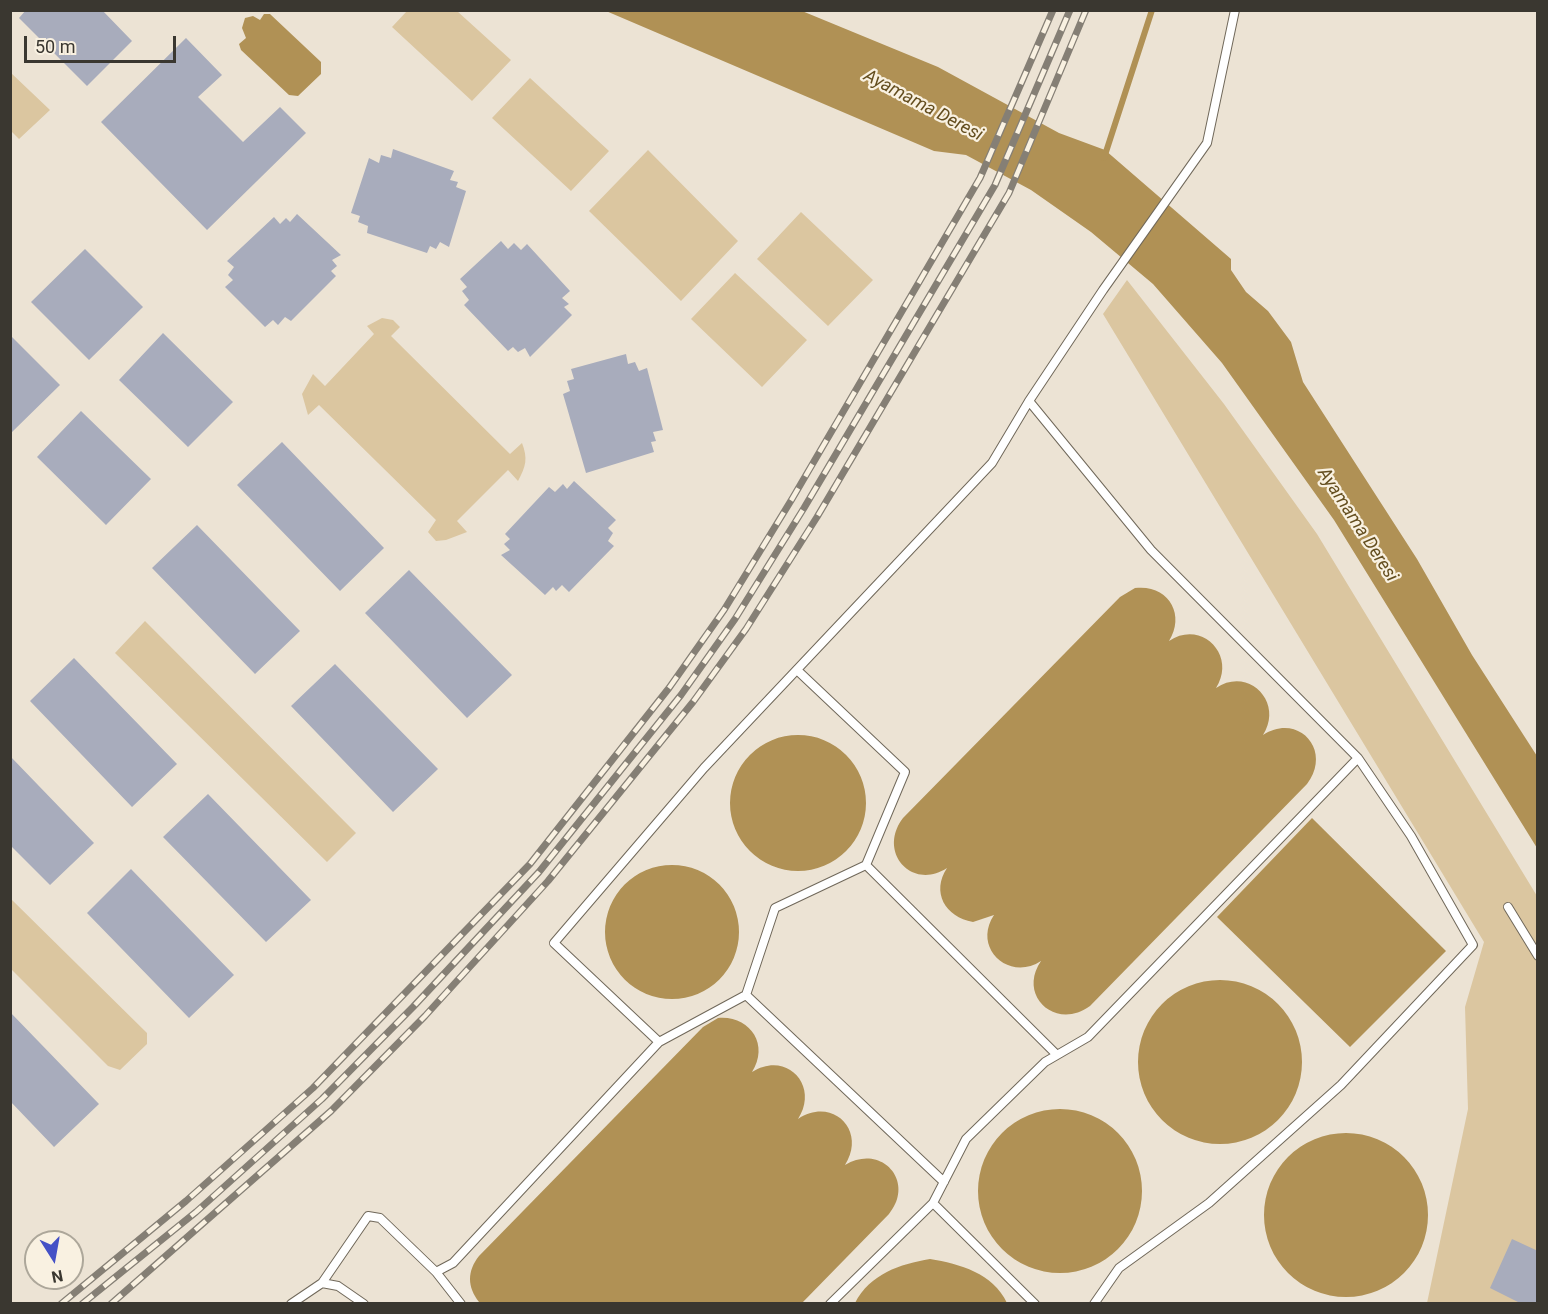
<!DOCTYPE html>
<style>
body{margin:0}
#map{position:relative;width:1548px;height:1314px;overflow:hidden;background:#ece3d4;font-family:Roboto,sans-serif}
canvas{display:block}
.frame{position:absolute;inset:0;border:12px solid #3a3730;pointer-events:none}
.north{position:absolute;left:24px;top:1230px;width:60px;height:60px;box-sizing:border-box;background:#f9f1e1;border:2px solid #ada79a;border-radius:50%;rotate:169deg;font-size:16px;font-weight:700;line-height:24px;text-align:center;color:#3a3730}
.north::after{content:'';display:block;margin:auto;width:21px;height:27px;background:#4551c6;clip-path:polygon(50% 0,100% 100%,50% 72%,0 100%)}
.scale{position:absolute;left:24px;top:36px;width:152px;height:27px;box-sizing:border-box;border:3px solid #3a3730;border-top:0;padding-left:8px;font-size:18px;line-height:21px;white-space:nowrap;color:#3a3730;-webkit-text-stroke:4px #f9f1e1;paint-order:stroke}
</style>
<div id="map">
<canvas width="1548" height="1314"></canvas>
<div class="frame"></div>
<div class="north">N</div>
<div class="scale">50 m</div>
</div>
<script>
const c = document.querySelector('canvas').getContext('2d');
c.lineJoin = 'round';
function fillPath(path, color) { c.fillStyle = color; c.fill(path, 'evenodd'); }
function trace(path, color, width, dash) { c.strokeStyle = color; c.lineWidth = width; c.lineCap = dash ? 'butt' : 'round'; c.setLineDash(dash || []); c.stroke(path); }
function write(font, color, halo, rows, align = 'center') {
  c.font = font + ' Roboto,sans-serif'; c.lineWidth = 4.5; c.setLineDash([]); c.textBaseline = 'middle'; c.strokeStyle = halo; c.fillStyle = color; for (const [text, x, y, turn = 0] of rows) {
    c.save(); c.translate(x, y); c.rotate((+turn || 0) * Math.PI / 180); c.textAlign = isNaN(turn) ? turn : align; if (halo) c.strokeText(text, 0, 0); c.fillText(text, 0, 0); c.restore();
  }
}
fillPath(new Path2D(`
 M 407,11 L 457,11 L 511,60 L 472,101 L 392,27 Z
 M 10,72 L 50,110 L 19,139 L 11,131 Z
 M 530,78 L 609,151 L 571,191 L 492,118 Z
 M 648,150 L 738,241 L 681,301 L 589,211 Z
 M 801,212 L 873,280 L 828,326 L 757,259 Z
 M 735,273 L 807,340 L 762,387 L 691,319 Z
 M 1127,280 L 1224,404 L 1317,534 L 1537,896 L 1537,1303 L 1427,1303 L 1468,1109 L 1465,1007 L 1484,942 L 1103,314 Z
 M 382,318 L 393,320 L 400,327 L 391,336 L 510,454 L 522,443 C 528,459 526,466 518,481 L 508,470 L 457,521 L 467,532 L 446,540 L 436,541 L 428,532 L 436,520 L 319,405 L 308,415 L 302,394 L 313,374 L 325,386 L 374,334 L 367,326 Z
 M 145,621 L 356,833 L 327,862 L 115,653 Z
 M 11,899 L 147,1033 L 147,1044 L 120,1070 L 108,1066 L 11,969 Z`), '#dbc6a0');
fillPath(new Path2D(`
 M 606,11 L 802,11 L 938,67 L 1059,133 L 1105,150 L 1231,259 L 1231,270 L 1246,292 L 1268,311 L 1291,342 L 1303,382 L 1417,559 L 1472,655 L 1537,756 L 1537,848 L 1334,520 L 1222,363 L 1153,284 L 1091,232 L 1031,190 L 966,155 L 934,151 Z
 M 264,14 L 270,14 L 321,62 L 321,74 L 298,96 L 289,95 L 241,50 L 239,44 L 246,38 L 242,28 L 245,18 L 253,16 L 260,20 Z
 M 1135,588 C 1168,584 1186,614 1169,641 C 1202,619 1237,656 1216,688 C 1249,666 1284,703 1263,735 C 1298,712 1333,750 1307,784 L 1090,1006 C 1056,1031 1017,996 1041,961 C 1009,982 972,948 994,915 L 973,922 C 945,917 931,892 947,868 C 912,891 877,852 903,818 L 1120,597 Z
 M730 803a68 68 0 1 1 136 0a68 68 0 1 1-136 0Z
 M 1312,818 L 1446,951 L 1350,1047 L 1217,917 Z
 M605 932a67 67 0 1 1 134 0a67 67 0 1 1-134 0Z
 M1138 1062a82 82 0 1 1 164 0a82 82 0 1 1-164 0Z
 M 718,1018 C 749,1015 770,1044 752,1072 C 786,1050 820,1085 798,1119 C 833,1096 867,1131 845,1165 C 881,1143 916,1181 889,1214 L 802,1303 L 479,1302 C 467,1287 467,1271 479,1256 L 703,1027 Z
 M978 1191a82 82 0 1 1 164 0a82 82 0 1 1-164 0Z
 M1264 1215a82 82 0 1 1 164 0a82 82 0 1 1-164 0Z
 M 930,1259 C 960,1264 993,1273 1007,1303 L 855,1303 C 870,1274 900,1264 930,1259 Z`), '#b09155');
trace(new Path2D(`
 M 1104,158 L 1152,10`), '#b09155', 6);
fillPath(new Path2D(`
 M 26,10 L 102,10 L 132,41 L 87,86 L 19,18 Z
 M 186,38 L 222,75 L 198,97 L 243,142 L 280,107 L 306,133 L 207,230 L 101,122 Z
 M 393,149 L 454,171 L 450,180 L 458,182 L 456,187 L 466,191 L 449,247 L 440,242 L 436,249 L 430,246 L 427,253 L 367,233 L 368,226 L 358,222 L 360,216 L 351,213 L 369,158 L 379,163 L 381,155 L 391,158 Z
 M 297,214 L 341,255 L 332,260 L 337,266 L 331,271 L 336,276 L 291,321 L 285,317 L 278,325 L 273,320 L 265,327 L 225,287 L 233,280 L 228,275 L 234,267 L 227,261 L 274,217 L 280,224 L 286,218 L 290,222 Z
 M 501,241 L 508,249 L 514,243 L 521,250 L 527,244 L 570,291 L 562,298 L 569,304 L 564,307 L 572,315 L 530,357 L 525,348 L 518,352 L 513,347 L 508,351 L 464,305 L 469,300 L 462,291 L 467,287 L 460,279 Z
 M 85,249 L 143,307 L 89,360 L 31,302 Z
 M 163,333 L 233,402 L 188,447 L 119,380 Z
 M 10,335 L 60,385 L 10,434 Z
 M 626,354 L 628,364 L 635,362 L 639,371 L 647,368 L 663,430 L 653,432 L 656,441 L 651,442 L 654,452 L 586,473 L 563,394 L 570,391 L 567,381 L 574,379 L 571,369 Z
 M 81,411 L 151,479 L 106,525 L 37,457 Z
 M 282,442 L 384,548 L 340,591 L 237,485 Z
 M 574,481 L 616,520 L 608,528 L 613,533 L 608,541 L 614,546 L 569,592 L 562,585 L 556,591 L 553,587 L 545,595 L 501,555 L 510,550 L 504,544 L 510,539 L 505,534 L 549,487 L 555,492 L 563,484 L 567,489 Z
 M 197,525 L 300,631 L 255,674 L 152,568 Z
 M 409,570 L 512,675 L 467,718 L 365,613 Z
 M 74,658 L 177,764 L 132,807 L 30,701 Z
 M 335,664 L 438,769 L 393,812 L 291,706 Z
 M 10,756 L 94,843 L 50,885 L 10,845 Z
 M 208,794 L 311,900 L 266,942 L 163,837 Z
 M 131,869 L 234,975 L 189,1018 L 87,913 Z
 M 10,1012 L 99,1104 L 54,1147 L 10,1101 Z
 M 1512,1239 L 1538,1251 L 1538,1304 L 1522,1304 L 1490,1288 Z`), '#a8acbc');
const service = new Path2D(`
 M 1029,401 L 1151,550 L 1358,758 L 1411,836 L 1473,945 L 1341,1085 L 1209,1203 L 1119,1268 L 1094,1304
 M 797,670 L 905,772 L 866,865
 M 1508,907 L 1538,956
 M 659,1042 L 746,995
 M 944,1182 L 746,995 L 775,908 L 866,865 L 1057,1055
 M 436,1272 L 453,1263 L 659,1042 L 554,943 L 704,768 L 992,463 L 1029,401 L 1103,290 L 1207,143 L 1235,10
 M 322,1283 L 368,1216 L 380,1218 L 436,1272 L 461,1304
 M 291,1304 L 322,1283 L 338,1286 L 364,1304
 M 830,1304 L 933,1203
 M 1035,1304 L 933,1203 L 966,1139 L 1045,1062 L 1088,1037 L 1358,758`);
trace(service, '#70685a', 10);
trace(service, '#fff', 8);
const rail = new Path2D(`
 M 61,1304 L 186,1201 L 313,1088 L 530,864 L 669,688 L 724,610 L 792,499 L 980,178 L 1053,10
 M 82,1304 L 196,1212 L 322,1099 L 413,1007 L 539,872 L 681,695 L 735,619 L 804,508 L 995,185 L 1070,10
 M 111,1304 L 331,1111 L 425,1016 L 548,881 L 693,702 L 746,629 L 817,517 L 1009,193 L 1086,10`);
trace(rail, '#857f75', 7);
trace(rail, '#f9f1e1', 4.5, [14]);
write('italic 18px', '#644e1f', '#f9f1e1', [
 ["Ayamama Deresi",923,106,28],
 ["Ayamama Deresi",1357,525,57]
]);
</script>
